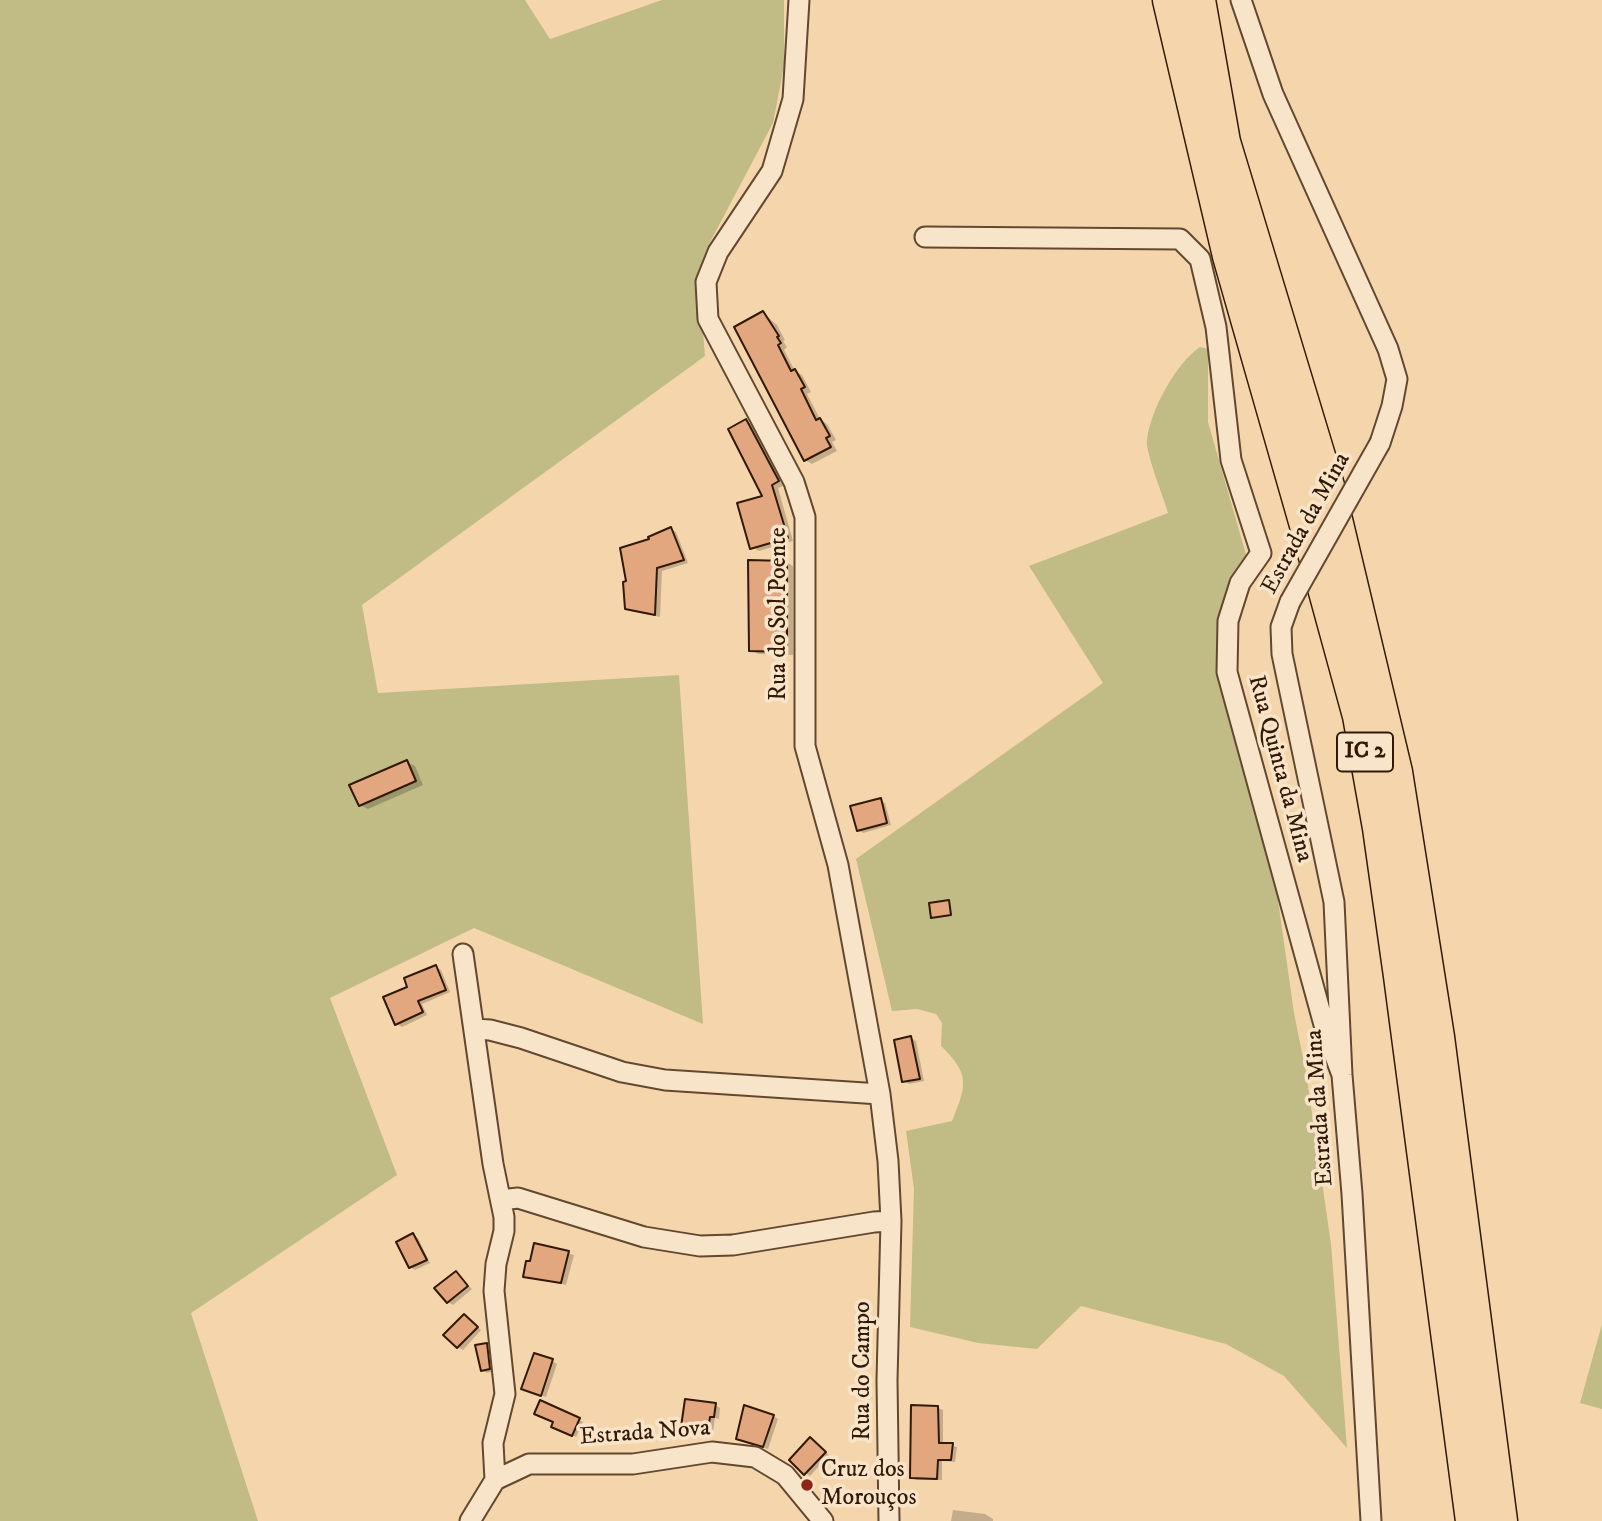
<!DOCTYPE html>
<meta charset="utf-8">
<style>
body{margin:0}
canvas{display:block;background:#f5d6ac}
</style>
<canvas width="1602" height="1521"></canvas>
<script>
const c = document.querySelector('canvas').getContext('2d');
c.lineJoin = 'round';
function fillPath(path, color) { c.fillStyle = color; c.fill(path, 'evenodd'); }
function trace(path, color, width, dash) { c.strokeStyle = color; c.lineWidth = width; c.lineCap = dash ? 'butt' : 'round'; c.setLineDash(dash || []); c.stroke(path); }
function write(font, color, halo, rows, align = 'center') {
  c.font = font + ' "IM FELL DW Pica",serif'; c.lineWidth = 7; c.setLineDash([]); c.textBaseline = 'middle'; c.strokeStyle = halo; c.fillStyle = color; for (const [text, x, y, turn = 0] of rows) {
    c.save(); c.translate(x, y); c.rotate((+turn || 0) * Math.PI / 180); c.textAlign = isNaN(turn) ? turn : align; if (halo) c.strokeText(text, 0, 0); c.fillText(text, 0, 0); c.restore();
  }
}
fillPath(new Path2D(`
 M 0,0 L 525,0 L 550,39 L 662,0 L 784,0 L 784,66 L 773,123 L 708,246 L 698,272 L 705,356 L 362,605 L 378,693 L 679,675 L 703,1024 L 474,928 L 330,998 L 397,1175 L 191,1313 L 258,1521 L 0,1521 Z
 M 1200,347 L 1208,349 L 1208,422 L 1247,558 L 1220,619 L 1271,851 L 1294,1013 L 1306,1072 L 1331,1244 L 1347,1448 L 1284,1376 L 1226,1344 L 1081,1306 L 1037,1349 L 978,1343 L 910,1327 L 914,1189 L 906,1131 L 952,1121 C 967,1085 970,1074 941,1046 L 942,1023 L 936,1014 L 917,1009 L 892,1011 L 856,859 L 1103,683 L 1029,566 L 1168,513 C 1164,498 1145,452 1147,440 C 1150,411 1176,363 1200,347 Z
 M 1602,1324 L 1602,1409 L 1580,1403 Z`), '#c1bc86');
fillPath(new Path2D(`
 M 763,313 L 777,325 L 785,340 L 783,341 L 787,347 L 784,350 L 795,371 L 802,375 L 811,392 L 807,394 L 820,419 L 827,424 L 836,440 L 832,442 L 837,451 L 812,464 L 805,460 Z
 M 746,421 L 753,425 L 785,485 L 778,488 L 793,541 L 759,551 L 752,547 L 765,497 Z
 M 671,529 L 676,532 L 688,563 L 662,571 L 660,617 L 631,611 L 626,608 L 628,583 L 651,540 Z
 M 786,562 L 793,566 L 793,655 L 758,654 L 751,650 Z
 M 407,762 L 415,766 L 423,785 L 368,809 L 360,805 Z
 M 880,800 L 885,803 L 891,825 L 863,833 L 858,830 Z
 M 436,967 L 441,970 L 450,992 L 422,1004 L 427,1015 L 402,1027 L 397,1024 L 410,987 Z
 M 911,1038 L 916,1041 L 924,1081 L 909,1084 L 904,1081 Z
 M 413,1235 L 418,1238 L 430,1263 L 415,1270 L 410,1267 Z
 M 535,1245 L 574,1255 L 566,1285 L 525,1276 L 532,1263 Z
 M 456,1273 L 472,1289 L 453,1305 L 448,1302 Z
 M 469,1319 L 481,1330 L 463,1350 L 458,1347 Z
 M 487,1345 L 492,1347 L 494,1371 L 487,1373 L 482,1370 Z
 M 552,1361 L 557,1364 L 546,1397 L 528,1391 Z
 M 541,1402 L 583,1422 L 576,1437 L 557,1428 Z
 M 715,1405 L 720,1408 L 719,1419 L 715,1418 L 713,1432 L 688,1429 L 683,1426 Z
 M 938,1408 L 943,1410 L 943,1444 L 957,1447 L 955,1462 L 942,1461 L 942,1480 L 916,1480 L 912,1477 Z
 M 773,1416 L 778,1419 L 768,1449 L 743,1441 Z
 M 816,1442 L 829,1455 L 810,1476 L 805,1473 Z
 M 953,1510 L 985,1514 L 993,1519 L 993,1521 L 951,1521 Z`), '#0003');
const building = new Path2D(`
 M 763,311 L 779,336 L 777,337 L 781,343 L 778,345 L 791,371 L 795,369 L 805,387 L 801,389 L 816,420 L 820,418 L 830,436 L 826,438 L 831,447 L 804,461 L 734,327 Z
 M 746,419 L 779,481 L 772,485 L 788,538 L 750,549 L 737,503 L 762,496 L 728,429 Z
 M 671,527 L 684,560 L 657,568 L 655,615 L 625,609 L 623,582 L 626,581 L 620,548 L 649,539 L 648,537 Z
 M 748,560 L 787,561 L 787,652 L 749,651 Z
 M 407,760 L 416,781 L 359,806 L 349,785 Z
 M 881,798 L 887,823 L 857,831 L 850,806 Z
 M 949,900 L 951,915 L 931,918 L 929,903 Z
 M 436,965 L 446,990 L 418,1001 L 423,1012 L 395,1025 L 383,997 L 407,987 L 404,978 Z
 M 911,1036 L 920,1079 L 902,1082 L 894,1040 Z
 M 413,1233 L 427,1260 L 409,1268 L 396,1242 Z
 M 534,1243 L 569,1251 L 561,1283 L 523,1277 L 526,1261 L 530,1261 Z
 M 456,1271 L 468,1286 L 447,1303 L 434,1288 Z
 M 464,1314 L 478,1327 L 457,1348 L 443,1335 Z
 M 487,1343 L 490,1369 L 481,1371 L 475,1345 Z
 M 534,1353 L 553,1359 L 541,1396 L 521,1389 Z
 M 685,1399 L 716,1403 L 714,1417 L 710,1417 L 708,1430 L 681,1427 Z
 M 540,1400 L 580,1418 L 572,1436 L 551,1427 L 553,1422 L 534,1414 Z
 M 744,1405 L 774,1415 L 763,1447 L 736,1439 Z
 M 911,1405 L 938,1406 L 939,1443 L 953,1443 L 951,1460 L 938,1460 L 937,1479 L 910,1478 Z
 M 810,1437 L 826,1452 L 804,1475 L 789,1460 Z`);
fillPath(building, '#e3a780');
trace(building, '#311905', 2);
const minor = new Path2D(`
 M 799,0 L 793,99 L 772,171 L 718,252 L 706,282 L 708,319 L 794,482 L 805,517 L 805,746 L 838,865 L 880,1094 L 888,1161 L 891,1221 L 887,1380 L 889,1521
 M 1241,0 L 1273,94 L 1388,349 L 1397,379 L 1392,406 L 1380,443
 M 925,237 L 1180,239 L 1200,259 L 1216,327 L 1231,460 L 1261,553 L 1240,583 L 1228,621 L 1227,672 L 1326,1032 L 1342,1075
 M 1290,602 L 1281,627 L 1282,654 L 1334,902 L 1342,1075 L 1352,1194 L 1371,1521
 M 463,954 L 493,1164 L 504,1217 L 504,1231 L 496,1264 L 494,1291 L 505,1394 L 493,1443 L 495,1480
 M 474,1029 L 490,1030 L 521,1038 L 622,1072 L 665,1080 L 880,1094
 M 501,1200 L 518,1198 L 644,1237 L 700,1246 L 733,1245 L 874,1222 L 891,1221
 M 470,1521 L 495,1480 L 529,1464 L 633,1464 L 712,1452 L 755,1457 L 785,1475 L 823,1521`);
const trunk = new Path2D(`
 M 1169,0 L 1229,256 L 1324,588 L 1359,716 L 1379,828 L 1400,976 L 1472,1521
 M 1199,0 L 1224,142 L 1328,486 L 1396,772 L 1438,1037 L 1501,1521`);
trace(minor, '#62482f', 23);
trace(trunk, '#311905', 35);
trace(minor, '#f8e4c9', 19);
trace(trunk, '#f5d6ac', 32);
const minorBridge = new Path2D(`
 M 1290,602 L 1380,443`);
trace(minorBridge, '#62482f', 23, []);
trace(minorBridge, '#f8e4c9', 19);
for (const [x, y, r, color] of [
 [807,1485,7,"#8f2418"]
]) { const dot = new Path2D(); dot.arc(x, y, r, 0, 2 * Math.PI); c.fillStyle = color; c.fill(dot); trace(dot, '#f8e4c9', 2.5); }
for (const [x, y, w] of [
 [1365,752,56]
]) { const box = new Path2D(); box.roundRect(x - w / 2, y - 19.5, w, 39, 5); c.fillStyle = '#f8e4c9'; c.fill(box); trace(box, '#311905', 2); }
write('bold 23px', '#311905', null, [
 ["IC 2",1365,752]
]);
write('24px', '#311905', '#f8e4c9', [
 ["Estrada da Mina",1307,524,-61],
 ["Rua do Sol Poente",780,614,-90],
 ["Rua Quinta da Mina",1279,769,75],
 ["Estrada da Mina",1321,1108,-94],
 ["Rua do Campo",864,1371,-90],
 ["Estrada Nova",645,1434,-4]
]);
write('24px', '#311905', '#f8e4c9', [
 ["Cruz dos",821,1471],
 ["Morouços",821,1499]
], 'left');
</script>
